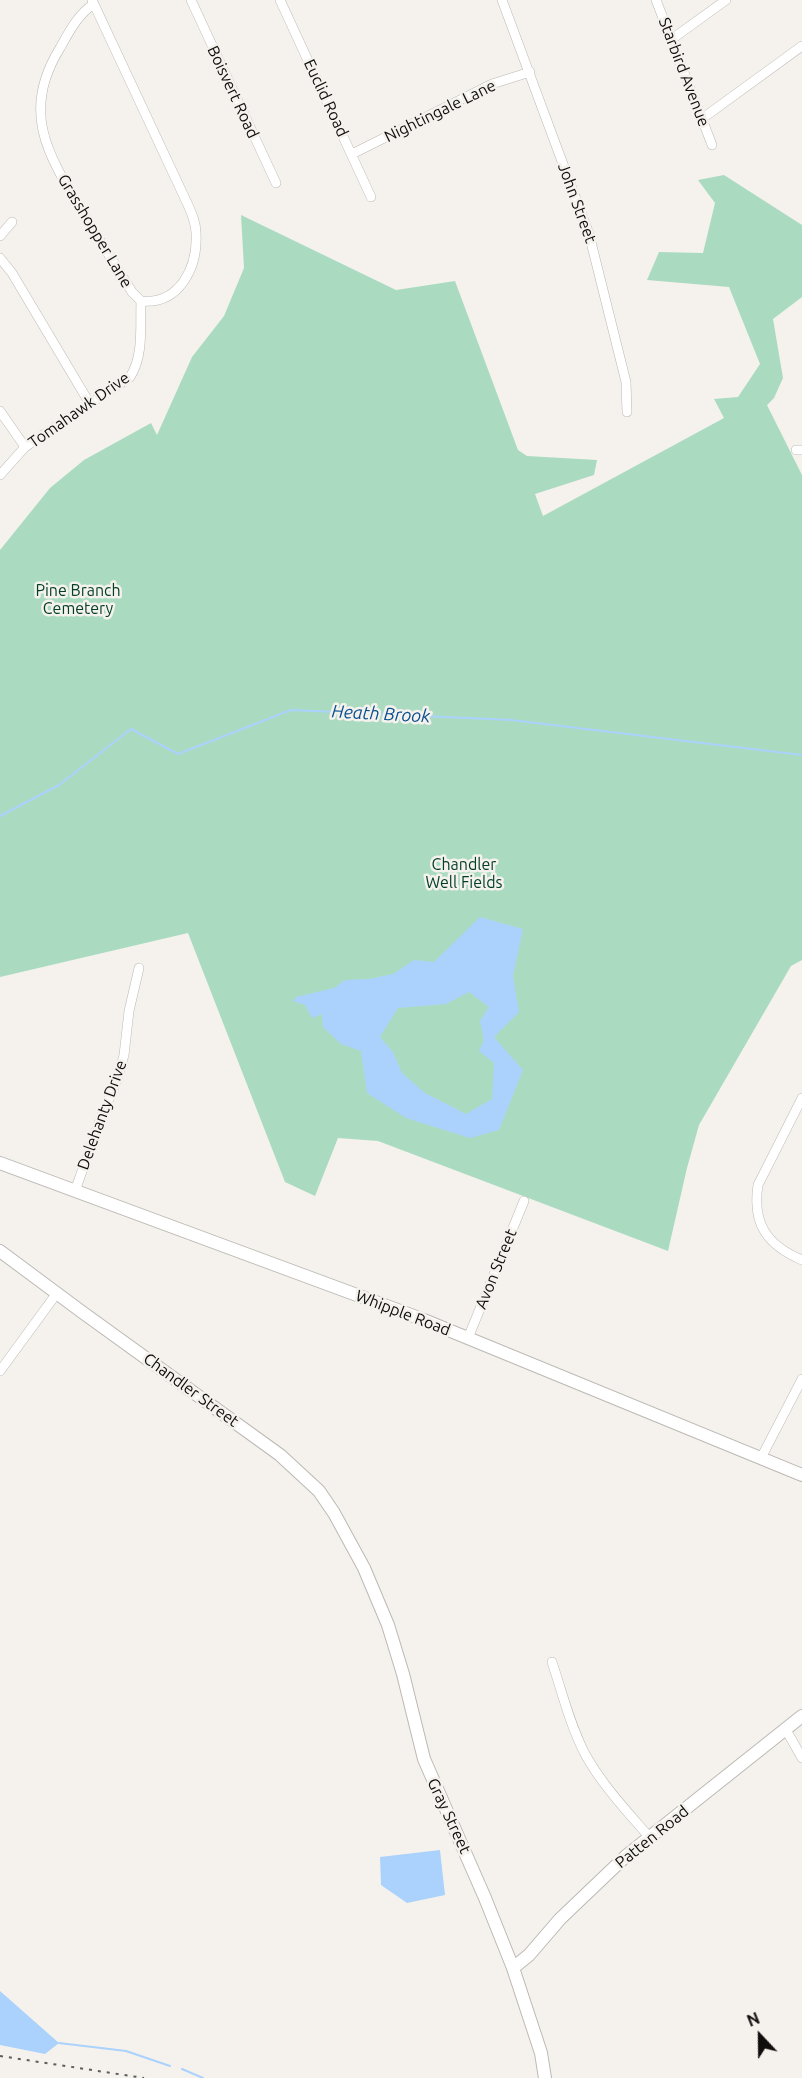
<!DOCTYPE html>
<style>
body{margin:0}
#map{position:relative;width:802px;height:2078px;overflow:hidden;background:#f5f2ed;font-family:Ubuntu,sans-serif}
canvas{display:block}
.north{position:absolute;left:730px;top:2006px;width:60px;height:60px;-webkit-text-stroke:4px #f5f2ed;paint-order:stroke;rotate:338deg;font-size:16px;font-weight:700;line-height:24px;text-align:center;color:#0f0e0d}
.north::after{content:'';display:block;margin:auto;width:21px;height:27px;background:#0f0e0d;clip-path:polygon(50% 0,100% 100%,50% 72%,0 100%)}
</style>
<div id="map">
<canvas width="802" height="2078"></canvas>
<div class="north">N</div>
</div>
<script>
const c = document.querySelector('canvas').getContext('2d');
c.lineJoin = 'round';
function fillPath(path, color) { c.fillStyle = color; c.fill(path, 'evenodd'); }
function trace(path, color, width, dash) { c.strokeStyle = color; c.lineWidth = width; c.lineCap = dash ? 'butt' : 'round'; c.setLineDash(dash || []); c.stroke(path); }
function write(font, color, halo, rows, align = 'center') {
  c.font = font + ' Ubuntu,sans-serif'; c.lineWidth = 5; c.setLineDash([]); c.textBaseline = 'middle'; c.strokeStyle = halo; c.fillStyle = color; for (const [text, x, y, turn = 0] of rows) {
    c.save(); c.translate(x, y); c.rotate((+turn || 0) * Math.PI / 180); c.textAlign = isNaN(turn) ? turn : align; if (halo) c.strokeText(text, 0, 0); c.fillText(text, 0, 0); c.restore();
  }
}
fillPath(new Path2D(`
 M 724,175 L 802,225 L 802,297 L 773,319 L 783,378 L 774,398 L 767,405 L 802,475 L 802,960 L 791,966 L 699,1125 L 687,1168 L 668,1251 L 378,1141 L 338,1138 L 315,1196 L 285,1182 L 188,933 L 0,977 L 0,550 L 50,488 L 84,460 L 151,423 L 157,435 L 192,357 L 224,316 L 244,268 L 241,215 L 396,290 L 455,281 L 518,450 L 527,456 L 597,460 L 594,475 L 535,494 L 543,516 L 724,418 L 714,399 L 738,397 L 760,364 L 729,287 L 647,280 L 659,252 L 703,253 L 715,203 L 698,180 Z`), '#aadbc0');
fillPath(new Path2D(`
 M 480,917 L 523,929 L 513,976 L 519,1012 L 494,1037 L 523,1070 L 499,1130 L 470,1138 L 406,1118 L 367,1093 L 361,1051 L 341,1044 L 323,1027 L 322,1014 L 312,1018 L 305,1005 L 293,1001 L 296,997 L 334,988 L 345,980 L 369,979 L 393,974 L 414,960 L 434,962 ZM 469,992 L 489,1007 L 480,1021 L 484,1040 L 479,1051 L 494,1063 L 492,1099 L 466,1114 L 425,1093 L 402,1073 L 393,1052 L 380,1037 L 398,1008 L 446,1004 Z
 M 440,1850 L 445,1895 L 407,1903 L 381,1885 L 380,1857 Z
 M 0,1991 L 59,2043 L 45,2054 L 0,2045 Z`), '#abd2fd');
trace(new Path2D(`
 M 0,816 L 59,785 L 131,729 L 178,754 L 291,710 L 511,720 L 802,755
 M 59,2043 L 126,2051 L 170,2066
 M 182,2069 L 203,2078`), '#abd2fd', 2);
const street = new Path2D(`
 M 92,0 L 188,205 C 192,214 196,223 196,233 C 198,268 179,305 141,301 L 132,292 C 115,265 98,237 81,210 C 47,153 21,111 60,48 C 69,32 78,14 94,4
 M 191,0 L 276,183
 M 280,0 L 371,197
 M 502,0 L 589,234 L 626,382 L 627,412
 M 656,0 L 712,145
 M 672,39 L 726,0
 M 703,118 L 802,46
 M 352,154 L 492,84 L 530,72
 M 0,236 L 12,222
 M 0,258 L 12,273 L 90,404
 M 0,411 L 25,447
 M 796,450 L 802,450
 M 0,475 L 25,447 L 130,377 C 144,356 140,325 141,301
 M 802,1098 L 758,1185 C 752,1224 767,1245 802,1260
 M 75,1191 L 100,1120 L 117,1080 L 124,1055 L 129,1011 L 139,968
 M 468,1338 L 524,1201
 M 0,1371 L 57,1293
 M 761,1458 L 802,1379
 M 552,1662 C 562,1692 570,1725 585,1754 C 602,1785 627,1811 650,1838
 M 785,1728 L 802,1758`);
const secondary = new Path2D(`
 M 0,1163 L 419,1318 L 802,1475
 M 0,1251 L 82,1312 L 280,1455 L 319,1491 L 334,1513 L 364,1568 L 388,1625 L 403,1674 L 424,1759 L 485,1898 L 513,1968 L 541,2053 L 545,2078
 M 513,1968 L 529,1955 L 560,1919 L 626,1856 L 802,1716`);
trace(street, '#bcb9b4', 10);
trace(secondary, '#bcb9b4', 14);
trace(street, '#fff', 9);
trace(secondary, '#fff', 12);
trace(new Path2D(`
 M 0,2056 L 144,2078`), '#5e5d5a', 2, [3, 6]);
write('16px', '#0f0e0d', '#f5f2ed', [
 ["Starbird Avenue",684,72,69],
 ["Boisvert Road",233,92,65],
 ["Euclid Road",326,98,65],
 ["Nightingale Lane",440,111,-26],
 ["John Street",577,203,70],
 ["Grasshopper Lane",95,231,59],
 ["Tomahawk Drive",79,410,-35],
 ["Delehanty Drive",102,1115,-70],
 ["Avon Street",496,1269,-68],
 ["Whipple Road",403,1313,21],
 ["Chandler Street",191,1390,36],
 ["Gray Street",449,1816,65],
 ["Patten Road",652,1837,-39]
]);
write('16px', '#003e26', '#f5f2ed', [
 ["Pine Branch",78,591],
 ["Cemetery",78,609],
 ["Chandler",464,865],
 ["Well Fields",464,883]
]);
write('italic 18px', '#0a5190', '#f5f2ed', [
 ["Heath Brook",381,714,3]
]);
</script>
